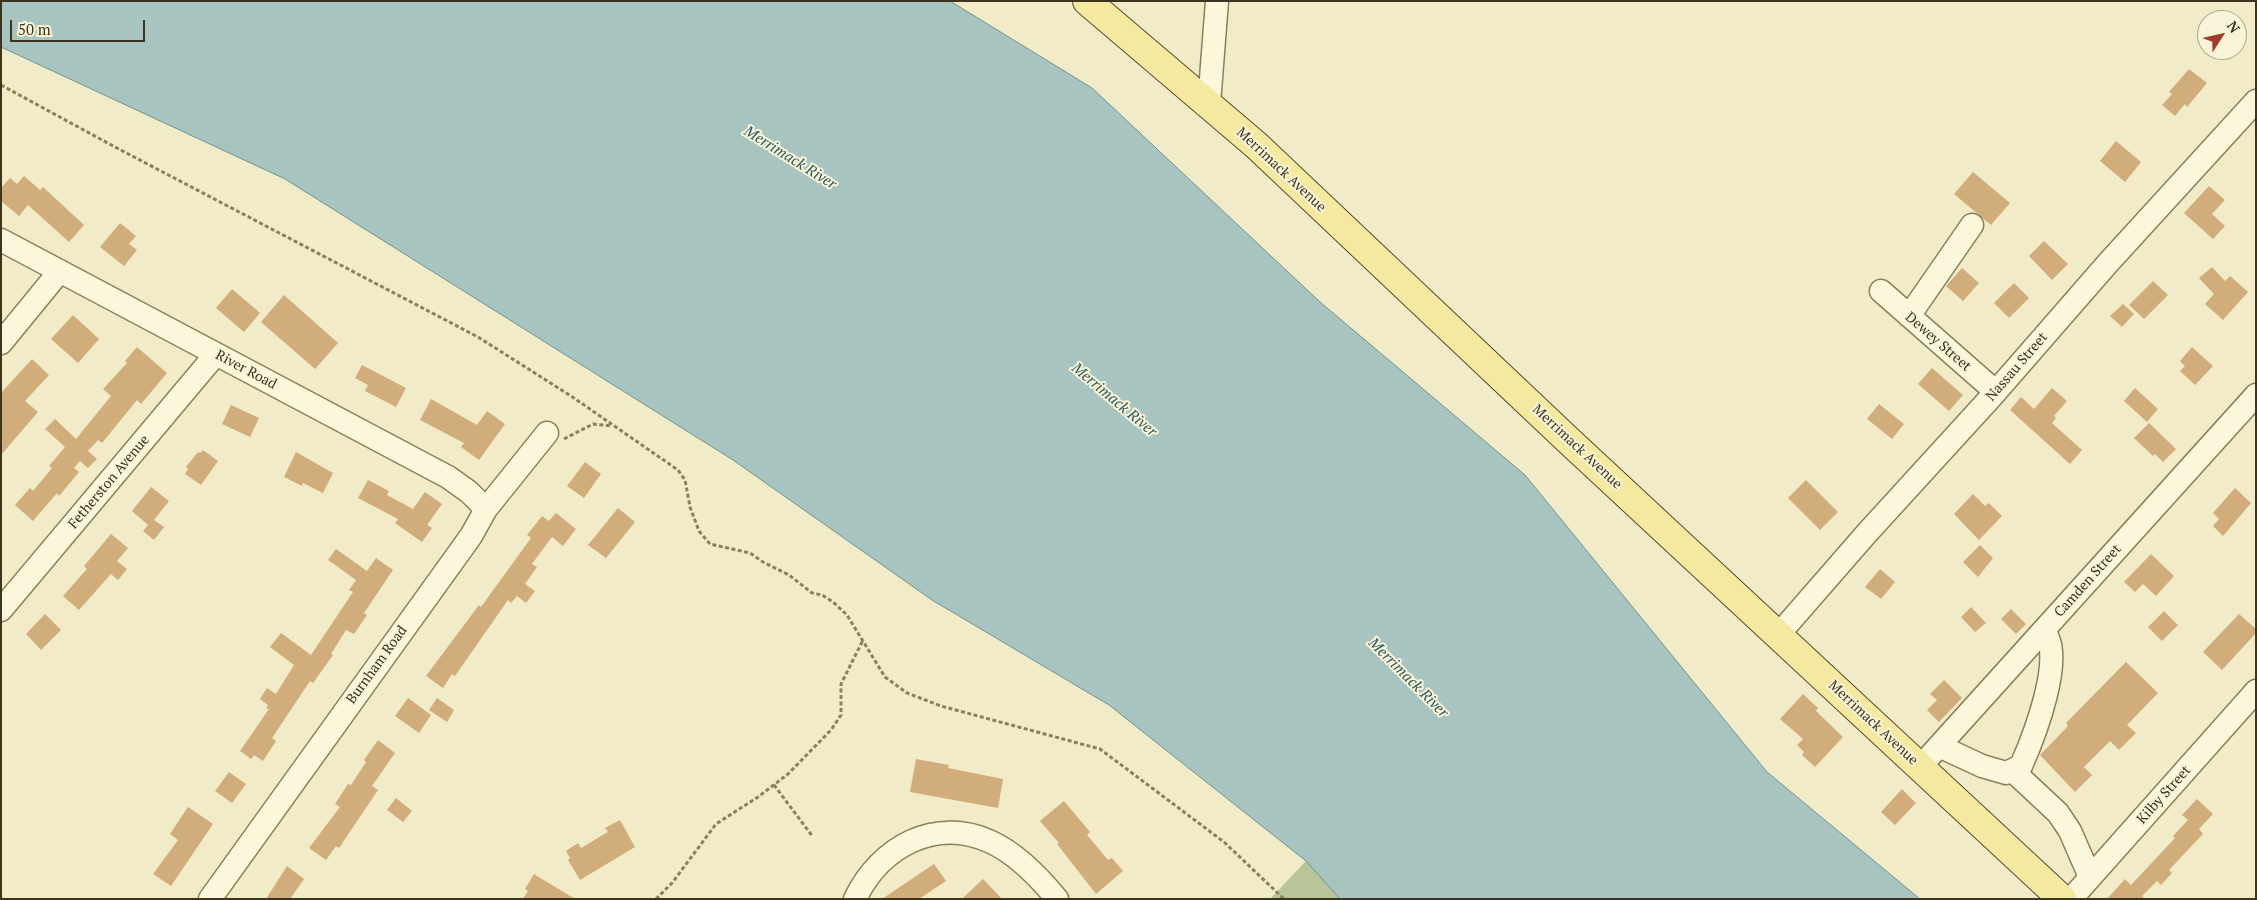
<!DOCTYPE html>
<style>
body{margin:0}
#map{position:relative;width:2257px;height:900px;overflow:hidden;background:#f1ebc7;font-family:"PT Serif",serif}
canvas{display:block}
.frame{position:absolute;inset:0;border:2px solid #3d331f;pointer-events:none}
.north{position:absolute;left:2197px;top:10px;width:50px;height:50px;box-sizing:border-box;background:#f7f4d7;border:1px solid #ada78d;border-radius:50%;rotate:55deg;font-size:14px;font-weight:700;line-height:20px;text-align:center;color:#3d331f}
.north::after{content:'';display:block;margin:auto;width:18px;height:22px;background:#a03c28;clip-path:polygon(50% 0,100% 100%,50% 72%,0 100%)}
.scale{position:absolute;left:10px;top:20px;width:135px;height:22px;box-sizing:border-box;border:2px solid #3d331f;border-top:0;padding-left:6px;font-size:15px;line-height:18px;white-space:nowrap;color:#3d331f;-webkit-text-stroke:4px #f7f4d7;paint-order:stroke}
</style>
<div id="map">
<canvas width="2257" height="900"></canvas>
<div class="frame"></div>
<div class="north">N</div>
<div class="scale">50 m</div>
</div>
<script>
const c = document.querySelector('canvas').getContext('2d');
c.lineJoin = 'round';
function fillPath(path, color) { c.fillStyle = color; c.fill(path, 'evenodd'); }
function trace(path, color, width, dash) { c.strokeStyle = color; c.lineWidth = width; c.lineCap = dash ? 'butt' : 'round'; c.setLineDash(dash || []); c.stroke(path); }
function write(font, color, halo, rows, align = 'center') {
  c.font = font + ' "PT Serif",serif'; c.lineWidth = 4; c.setLineDash([]); c.textBaseline = 'middle'; c.strokeStyle = halo; c.fillStyle = color; for (const [text, x, y, turn = 0] of rows) {
    c.save(); c.translate(x, y); c.rotate((+turn || 0) * Math.PI / 180); c.textAlign = isNaN(turn) ? turn : align; if (halo) c.strokeText(text, 0, 0); c.fillText(text, 0, 0); c.restore();
  }
}
fillPath(new Path2D(`
 M 1306,861 L 1340,899 L 1270,899 Z`), '#b8c599');
const water = new Path2D(`
 M 1,1 L 950,1 L 1092,88 L 1320,302 L 1525,475 L 1767,772 L 1920,899 L 1340,899 L 1306,861 L 1109,705 L 932,600 L 733,460 L 285,179 L 1,47 Z`);
fillPath(water, '#a8c4c1');
trace(water, '#6e9391', 1);
fillPath(new Path2D(`
 M 2189,69 L 2207,83 L 2187,107 L 2185,104 L 2175,116 L 2162,105 L 2172,94 L 2169,92 Z
 M 2116,141 L 2141,162 L 2125,182 L 2100,161 Z
 M 1973,172 L 2010,203 L 1991,225 L 1954,194 Z
 M 24,176 L 40,190 L 43,187 L 84,225 L 69,242 L 28,205 L 19,216 L 1,201 L 1,188 L 10,178 L 17,184 Z
 M 2209,186 L 2225,200 L 2212,214 L 2225,226 L 2213,239 L 2184,213 Z
 M 120,223 L 136,236 L 129,244 L 137,250 L 124,266 L 100,247 Z
 M 2044,241 L 2068,264 L 2052,280 L 2029,256 Z
 M 2212,267 L 2225,281 L 2230,276 L 2248,292 L 2223,320 L 2205,304 L 2214,294 L 2199,278 Z
 M 1962,268 L 1979,283 L 1963,301 L 1946,286 Z
 M 2153,281 L 2168,295 L 2144,319 L 2129,305 Z
 M 2014,283 L 2029,298 L 2009,318 L 1994,303 Z
 M 232,289 L 260,313 L 244,332 L 216,308 Z
 M 284,295 L 338,343 L 315,369 L 261,322 Z
 M 2123,304 L 2134,314 L 2122,327 L 2110,316 Z
 M 73,315 L 99,339 L 78,363 L 51,339 Z
 M 137,347 L 167,373 L 141,404 L 137,400 L 102,443 L 98,440 L 88,451 L 97,459 L 88,468 L 80,461 L 74,468 L 79,472 L 59,496 L 57,493 L 33,521 L 15,505 L 30,488 L 33,491 L 52,468 L 49,466 L 65,447 L 45,429 L 55,419 L 76,439 L 111,396 L 103,389 L 127,363 L 125,361 Z
 M 2192,347 L 2213,366 L 2195,385 L 2180,371 L 2185,366 L 2180,361 Z
 M 32,359 L 49,375 L 25,401 L 38,412 L 1,455 L 1,393 Z
 M 362,365 L 406,388 L 396,407 L 365,391 L 368,385 L 355,378 Z
 M 1932,368 L 1963,395 L 1949,411 L 1918,384 Z
 M 2052,388 L 2067,401 L 2054,416 L 2056,418 L 2052,423 L 2082,450 L 2070,464 L 2010,410 L 2021,397 L 2034,409 Z
 M 2135,388 L 2158,409 L 2147,422 L 2124,401 Z
 M 431,399 L 477,425 L 487,411 L 505,424 L 479,460 L 461,447 L 464,443 L 420,420 Z
 M 1879,404 L 1904,424 L 1892,439 L 1867,419 Z
 M 231,405 L 259,418 L 250,437 L 222,424 Z
 M 2149,423 L 2176,449 L 2163,462 L 2155,454 L 2153,456 L 2134,438 Z
 M 203,450 L 218,461 L 201,485 L 185,474 L 188,469 L 186,467 L 198,452 L 200,453 Z
 M 296,452 L 333,473 L 323,493 L 303,483 L 302,486 L 284,477 Z
 M 585,462 L 601,474 L 584,498 L 567,486 Z
 M 368,480 L 389,491 L 387,495 L 413,509 L 425,492 L 442,504 L 427,525 L 432,528 L 422,542 L 395,523 L 398,519 L 358,498 Z
 M 1806,480 L 1838,512 L 1820,530 L 1788,498 Z
 M 151,487 L 169,501 L 154,520 L 164,527 L 154,540 L 143,531 L 148,525 L 132,511 Z
 M 2235,488 L 2251,503 L 2223,536 L 2213,526 L 2219,519 L 2213,513 Z
 M 1973,494 L 1985,506 L 1989,503 L 2002,516 L 1979,540 L 1954,514 Z
 M 618,508 L 635,522 L 606,558 L 588,545 Z
 M 556,513 L 576,529 L 563,546 L 552,537 L 532,564 L 537,567 L 525,584 L 535,591 L 526,603 L 517,596 L 511,603 L 508,600 L 455,676 L 452,674 L 443,688 L 426,676 L 479,605 L 481,607 L 531,538 L 527,535 L 542,516 L 549,521 Z
 M 111,534 L 128,548 L 117,561 L 127,569 L 118,580 L 111,574 L 79,610 L 63,596 L 87,569 L 84,566 Z
 M 1980,545 L 1993,558 L 1978,577 L 1963,562 Z
 M 336,549 L 367,571 L 376,558 L 393,570 L 364,613 L 367,615 L 354,634 L 346,630 L 331,654 L 333,655 L 313,683 L 310,681 L 272,738 L 276,741 L 263,761 L 254,755 L 251,759 L 240,751 L 269,709 L 266,708 L 268,705 L 260,699 L 267,688 L 276,694 L 294,665 L 270,647 L 281,633 L 311,655 L 353,592 L 349,590 L 356,580 L 328,560 Z
 M 2151,554 L 2174,576 L 2156,596 L 2143,584 L 2135,592 L 2124,582 Z
 M 1880,569 L 1895,582 L 1881,599 L 1865,587 Z
 M 1971,607 L 1986,623 L 1975,632 L 1961,617 Z
 M 2011,609 L 2026,624 L 2016,634 L 2001,619 Z
 M 2164,611 L 2178,625 L 2162,641 L 2148,627 Z
 M 45,614 L 61,630 L 41,650 L 26,634 Z
 M 2239,614 L 2256,629 L 2256,633 L 2222,670 L 2203,652 Z
 M 2126,662 L 2158,693 L 2127,725 L 2136,733 L 2119,750 L 2110,741 L 2084,767 L 2092,775 L 2075,792 L 2040,755 L 2068,726 L 2066,723 Z
 M 1944,680 L 1962,698 L 1939,722 L 1927,710 L 1937,700 L 1930,694 Z
 M 1803,694 L 1818,708 L 1816,711 L 1843,737 L 1815,767 L 1802,755 L 1804,752 L 1797,745 L 1803,739 L 1780,719 Z
 M 408,698 L 431,715 L 419,733 L 395,716 Z
 M 437,698 L 454,710 L 447,722 L 429,710 Z
 M 378,740 L 395,753 L 372,786 L 378,790 L 339,848 L 336,846 L 326,860 L 309,848 L 340,807 L 335,804 L 348,784 L 351,785 L 366,762 L 364,760 Z
 M 916,759 L 949,765 L 948,768 L 1003,779 L 998,808 L 910,792 Z
 M 229,772 L 246,784 L 232,803 L 215,791 Z
 M 1902,789 L 1916,803 L 1895,825 L 1881,812 Z
 M 396,798 L 412,811 L 403,822 L 387,810 Z
 M 2197,799 L 2213,814 L 2199,829 L 2203,834 L 2169,870 L 2172,873 L 2161,885 L 2157,881 L 2142,896 L 2145,899 L 2107,899 L 2125,879 L 2131,885 L 2175,838 L 2173,836 L 2188,820 L 2182,815 Z
 M 1064,801 L 1090,832 L 1087,835 L 1108,860 L 1112,858 L 1123,871 L 1096,894 L 1057,844 L 1059,843 L 1040,821 Z
 M 188,807 L 213,824 L 171,886 L 153,874 L 178,840 L 170,834 Z
 M 620,820 L 635,847 L 580,880 L 568,860 L 570,858 L 566,851 L 578,843 L 581,848 L 608,832 L 605,828 Z
 M 934,864 L 946,881 L 919,899 L 882,899 Z
 M 287,866 L 304,879 L 290,899 L 266,899 Z
 M 534,874 L 575,899 L 523,899 L 528,891 L 525,889 Z
 M 983,879 L 1002,899 L 962,899 Z`), '#d0ad7b');
const minor = new Path2D(`
 M 1209,104 L 1217,1
 M 1,240 L 448,477 L 469,492 L 486,509
 M 1881,291 L 1996,392
 M 1909,316 L 1972,225
 M 1,343 L 60,271
 M 1,610 L 216,354
 M 1779,634 L 1867,533 L 1993,395 L 2108,263 L 2256,101
 M 1939,746 L 1982,766 L 2006,773 L 2021,766 C 2033,739 2067,653 2043,631
 M 1920,767 L 2256,395
 M 2013,771 L 2058,813 L 2070,831 L 2090,877
 M 210,899 L 471,536 L 486,509 L 547,433
 M 855,899 C 880,847 935,816 991,842 C 1017,854 1039,877 1057,899
 M 2071,899 L 2256,691`);
const major = new Path2D(`
 M 1087,1 L 1256,145 L 1568,440 L 2062,899`);
trace(minor, '#8e7f5b', 25);
trace(major, '#5b4b2f', 30);
trace(new Path2D(`
 M 1,85 L 115,147 L 478,337 L 571,396 L 678,470 L 685,480 L 690,507 L 699,531 L 710,544 L 750,553 L 763,562 L 789,575 L 812,593 L 822,595 L 833,602 L 847,615 L 885,677 L 907,693 L 941,706 L 1100,749 L 1224,842 L 1284,899
 M 564,439 L 593,424 L 612,426
 M 774,785 L 813,837
 M 656,899 L 672,883 L 716,824 L 758,797 L 788,774 L 831,730 L 841,715 L 841,684 L 863,640`), '#8e7f5b', 3, [4, 2.5]);
trace(minor, '#faf7db', 22);
trace(major, '#f4e99e', 28);
write('14px', '#3d331f', '#f7f4d7', [
 ["Merrimack Avenue",1281,170,43],
 ["Dewey Street",1938,342,41],
 ["Nassau Street",2017,367,-49],
 ["River Road",246,370,28],
 ["Merrimack Avenue",1577,447,43],
 ["Fetherston Avenue",109,482,-50],
 ["Camden Street",2088,581,-48],
 ["Burnham Road",377,665,-54],
 ["Merrimack Avenue",1873,723,43],
 ["Kilby Street",2164,795,-48]
]);
write('italic 15px', '#2e585d', '#f7f4d7', [
 ["Merrimack River",790,158,32],
 ["Merrimack River",1114,400,40],
 ["Merrimack River",1408,678,45]
]);
</script>
